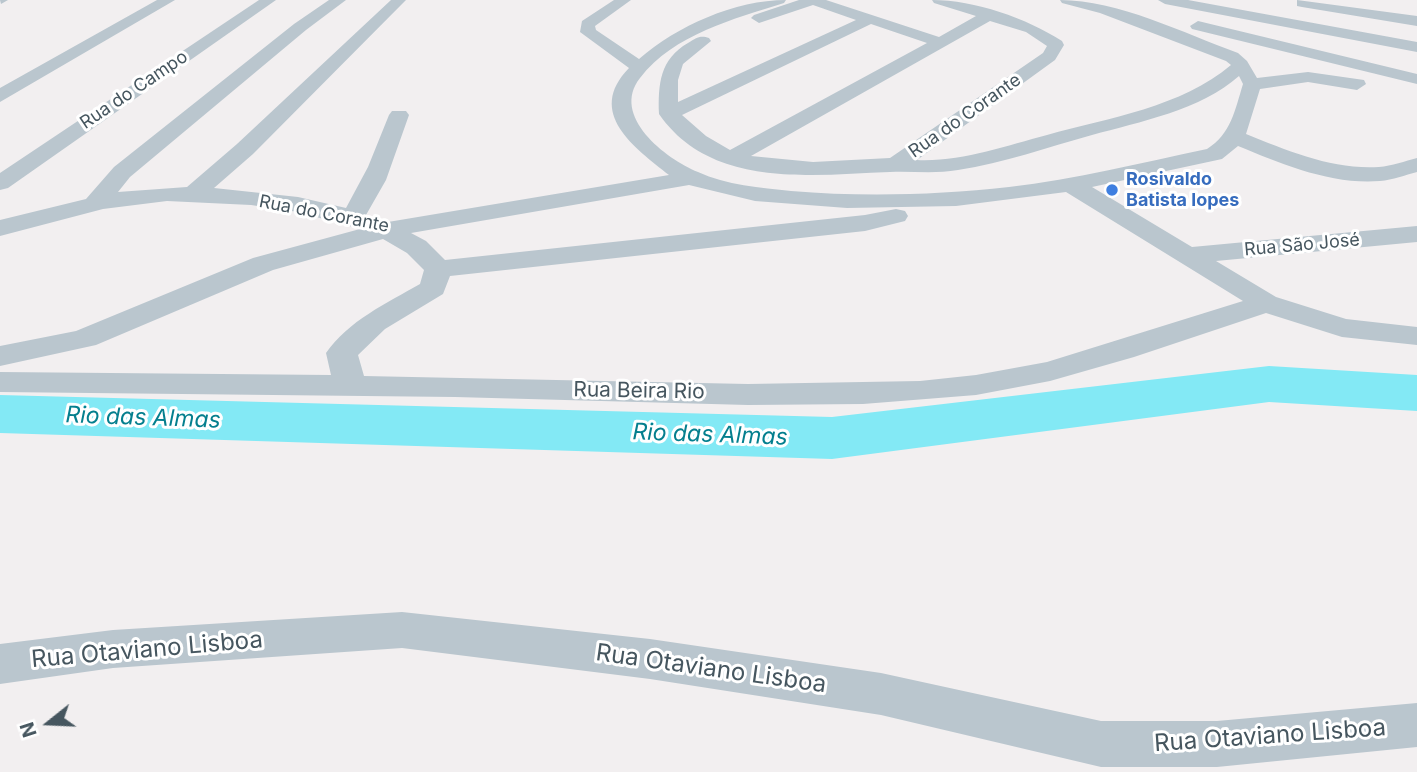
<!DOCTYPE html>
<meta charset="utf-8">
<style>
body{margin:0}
#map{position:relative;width:1417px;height:772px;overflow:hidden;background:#f2eff0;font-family:Inter,sans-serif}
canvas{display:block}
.north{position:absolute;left:14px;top:688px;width:70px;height:70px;-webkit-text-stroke:5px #fff;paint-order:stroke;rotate:252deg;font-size:19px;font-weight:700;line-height:28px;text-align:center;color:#46565f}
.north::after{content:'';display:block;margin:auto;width:24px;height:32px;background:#46565f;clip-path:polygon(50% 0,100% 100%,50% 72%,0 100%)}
</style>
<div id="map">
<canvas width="1417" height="772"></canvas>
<div class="north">N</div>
</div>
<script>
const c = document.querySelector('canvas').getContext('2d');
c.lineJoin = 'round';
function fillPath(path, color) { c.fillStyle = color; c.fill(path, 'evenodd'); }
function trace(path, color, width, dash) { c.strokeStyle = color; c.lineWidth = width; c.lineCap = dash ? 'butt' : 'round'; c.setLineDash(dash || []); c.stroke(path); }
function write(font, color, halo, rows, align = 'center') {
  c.font = font + ' Inter,sans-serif'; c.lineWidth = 6; c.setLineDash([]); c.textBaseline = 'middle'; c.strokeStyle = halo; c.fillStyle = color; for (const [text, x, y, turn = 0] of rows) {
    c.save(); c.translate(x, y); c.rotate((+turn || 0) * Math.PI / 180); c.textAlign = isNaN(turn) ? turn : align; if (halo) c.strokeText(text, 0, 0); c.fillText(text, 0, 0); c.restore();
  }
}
fillPath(new Path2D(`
 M 1269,366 L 1417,375 L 1417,411 L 1269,402 L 832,459 L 0,433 L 0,395 L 832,417 Z`), '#83e9f5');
fillPath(new Path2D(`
 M 0,0 L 8,0 L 1,4 Z
 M 157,0 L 175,0 L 0,102 L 0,88 Z
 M 259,0 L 276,0 L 8,188 L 0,190 L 0,173 Z
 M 329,0 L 346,0 L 306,30 L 130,177 L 118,192 L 187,187 L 237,144 L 391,0 L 406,0 L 253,154 L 214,188 L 298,197 L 346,208 L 368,167 L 389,115 L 392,111 L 406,111 L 409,115 L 386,180 L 366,215 L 388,222 L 669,175 C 635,148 585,113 629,68 L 580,32 L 582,21 L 614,0 L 631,0 L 595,26 L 596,30 L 639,59 C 677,26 735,0 786,0 L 784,3 C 734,19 674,34 640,78 C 610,116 666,159 698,172 C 726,185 761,188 791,191 C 863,197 937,195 1009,187 C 1076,179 1141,163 1207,149 C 1231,134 1235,110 1243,84 L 1239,76 C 1201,110 1139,122 1092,135 C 1048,147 1004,163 958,170 C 935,174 913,171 890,172 C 811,175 711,189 659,114 C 658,84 660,59 688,43 C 696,38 700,35 709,38 L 711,41 L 683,64 L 678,80 L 678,102 L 856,20 L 813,5 L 759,23 L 751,18 L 754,15 L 799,0 L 826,0 L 939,37 L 976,16 L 934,3 L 932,0 C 975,0 1026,18 1062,41 L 1064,45 L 1055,60 L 917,160 C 961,162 1005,146 1047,135 C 1108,118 1182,107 1231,65 L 1226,61 L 1100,13 L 1062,3 L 1060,0 C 1118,0 1183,33 1238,53 L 1247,61 L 1257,78 L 1308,72 L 1364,80 L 1366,84 L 1357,90 L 1308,82 L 1260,89 L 1246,134 C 1288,151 1333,170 1379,167 C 1392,166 1405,161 1417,158 L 1417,172 C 1405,175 1393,180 1380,181 C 1331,185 1282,164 1238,146 L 1222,159 L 1092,187 L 1192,247 L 1417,226 L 1417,242 L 1216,261 L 1276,297 L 1346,319 L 1417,327 L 1417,345 L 1342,337 L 1266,313 L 1134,357 L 1050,381 L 976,395 L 863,404 L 748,405 L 455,397 L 0,392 L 0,372 L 331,375 L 326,353 C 348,321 387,303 420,284 L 424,270 L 407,253 L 383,239 L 273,270 L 96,345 L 0,366 L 0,346 L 76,331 L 253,258 L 360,229 L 298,212 L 251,205 L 167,201 L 103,209 L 0,236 L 0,220 L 86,199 L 114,167 L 294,24 ZM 990,21 L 1026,32 L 1047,46 L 1043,53 L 890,158 L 813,162 L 751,156 ZM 871,24 L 927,43 L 730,150 L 706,136 L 682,115 ZM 689,185 L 755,201 L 847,208 L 956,206 L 1066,192 L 1243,301 L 1047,362 L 976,375 L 920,381 L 748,384 L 364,376 L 358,355 L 385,329 L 443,294 L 450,276 L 865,231 L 905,221 L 908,216 L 905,211 L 896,209 L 865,215 L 445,260 L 426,241 L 411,233 Z
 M 1158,0 L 1188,0 L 1417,42 L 1417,52 L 1165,4 Z
 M 1297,0 L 1417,16 L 1417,26 L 1302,7 L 1297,6 Z
 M 1198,21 L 1417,74 L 1417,84 L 1192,29 L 1190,26 Z
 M 402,612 L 650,639 L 881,673 L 1101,721 L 1217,721 L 1417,703 L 1417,747 L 1217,767 L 1101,767 L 881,715 L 650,679 L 402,648 L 113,668 L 0,684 L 0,644 L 113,630 Z`), '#bac6ce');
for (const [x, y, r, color] of [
 [1112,190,7,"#3f7fe0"]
]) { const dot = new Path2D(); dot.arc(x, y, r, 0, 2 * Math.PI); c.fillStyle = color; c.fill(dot); trace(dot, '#fff', 2.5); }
write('18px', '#46565f', '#fff', [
 ["Rua do Campo",134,90,-34],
 ["Rua do Corante",965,116,-35],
 ["Rua do Corante",324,214,11],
 ["Rua São José",1302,245,-5]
]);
write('bold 18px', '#366cbe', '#fff', [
 ["Rosivaldo",1126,180],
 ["Batista lopes",1126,201]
], 'left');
write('21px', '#46565f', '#fff', [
 ["Rua Beira Rio",639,391,1]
]);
write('italic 23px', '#047f8e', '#fff', [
 ["Rio das Almas",143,418,2],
 ["Rio das Almas",710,435,2]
]);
write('24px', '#46565f', '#fff', [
 ["Rua Otaviano Lisboa",147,650,-5],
 ["Rua Otaviano Lisboa",711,669,8],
 ["Rua Otaviano Lisboa",1270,736,-4]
]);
</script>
